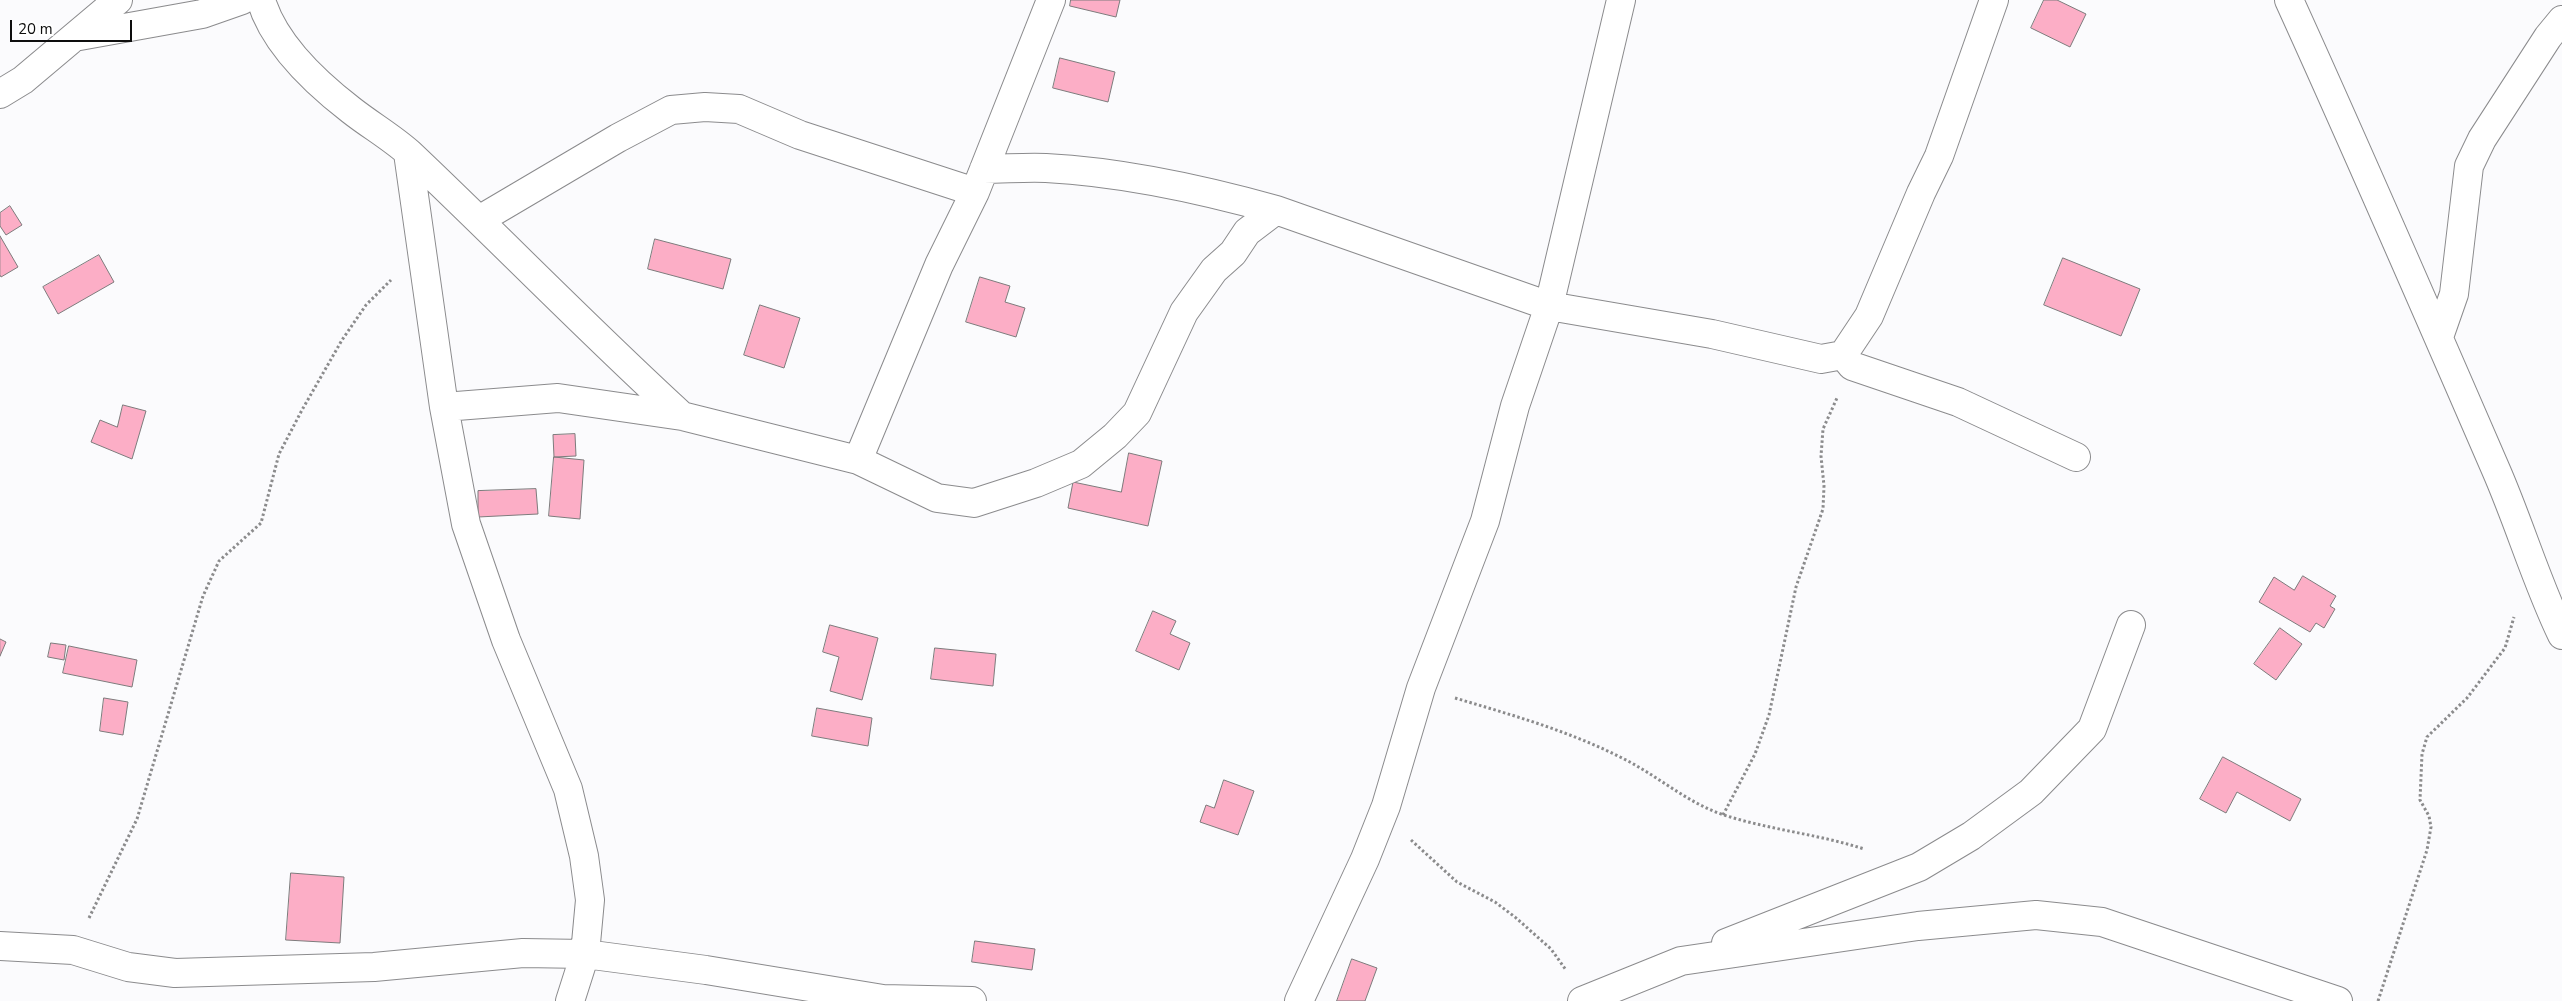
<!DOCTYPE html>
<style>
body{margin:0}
#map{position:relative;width:2562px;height:1001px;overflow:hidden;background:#fbfbfd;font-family:"Nunito Sans",sans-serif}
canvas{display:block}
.scale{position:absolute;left:10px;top:20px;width:122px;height:22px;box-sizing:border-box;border:2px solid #0e0e0e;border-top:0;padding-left:6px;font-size:15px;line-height:18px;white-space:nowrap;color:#0e0e0e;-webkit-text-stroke:4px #fff;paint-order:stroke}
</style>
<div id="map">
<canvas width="2562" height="1001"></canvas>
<div class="scale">20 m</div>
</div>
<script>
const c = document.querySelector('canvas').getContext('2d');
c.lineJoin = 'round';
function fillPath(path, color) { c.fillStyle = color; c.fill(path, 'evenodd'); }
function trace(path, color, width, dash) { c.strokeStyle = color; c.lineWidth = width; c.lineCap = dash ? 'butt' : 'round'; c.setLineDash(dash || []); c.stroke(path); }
const building = new Path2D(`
 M 1071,0 L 1120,0 L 1116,17 L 1070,6 Z
 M 2044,0 L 2057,0 L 2086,14 L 2070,47 L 2031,28 Z
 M 1060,58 L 1115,72 L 1108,102 L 1053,88 Z
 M 10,206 L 22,225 L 6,235 L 0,226 L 0,213 Z
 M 0,236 L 18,267 L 1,277 L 0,275 Z
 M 655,239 L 731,259 L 723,289 L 648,269 Z
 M 99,255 L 114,282 L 58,314 L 43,287 Z
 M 2063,258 L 2140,289 L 2121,336 L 2044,305 Z
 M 980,277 L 1010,286 L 1005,302 L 1025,308 L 1016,337 L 966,322 Z
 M 760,305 L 800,318 L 784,368 L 744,355 Z
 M 123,405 L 146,411 L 132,459 L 91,442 L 100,420 L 117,427 Z
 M 575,434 L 576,456 L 554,457 L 553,435 Z
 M 1129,453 L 1162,461 L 1148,526 L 1068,508 L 1073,482 L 1121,492 Z
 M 554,457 L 584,460 L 580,519 L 549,516 Z
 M 536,489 L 538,514 L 478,517 L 478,491 Z
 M 2303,576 L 2336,596 L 2330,606 L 2335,609 L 2324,628 L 2316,623 L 2310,632 L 2259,602 L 2274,577 L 2294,590 Z
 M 1153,611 L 1176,621 L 1170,634 L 1190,643 L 1179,670 L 1136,651 Z
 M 830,625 L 878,638 L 862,700 L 830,691 L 839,657 L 823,652 Z
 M 2280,628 L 2302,644 L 2276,680 L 2254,664 Z
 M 0,639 L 6,642 L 0,656 Z
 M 51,643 L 66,645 L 64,660 L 48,657 Z
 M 69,646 L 137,660 L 132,687 L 63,673 Z
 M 935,648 L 996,654 L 993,686 L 931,679 Z
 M 104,698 L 128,702 L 123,735 L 100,731 Z
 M 817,708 L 872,718 L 868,746 L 812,736 Z
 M 2223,757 L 2301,799 L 2290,821 L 2237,792 L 2226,813 L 2200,799 Z
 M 1224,780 L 1254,791 L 1238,835 L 1200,822 L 1206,805 L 1214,808 Z
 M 291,873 L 344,877 L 340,943 L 286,940 Z
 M 975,941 L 1035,949 L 1032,970 L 972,962 Z
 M 1352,959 L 1377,968 L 1365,1001 L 1337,1001 Z`);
fillPath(building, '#fcaec6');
trace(building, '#7d7b7c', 1);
const street = new Path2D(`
 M 261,0 C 274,44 316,83 351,110 C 370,125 391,137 409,153 C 501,240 589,331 682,416
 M 2289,0 C 2360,156 2428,313 2496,470 C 2520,525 2536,581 2562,635
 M 74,37 L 202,14 L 242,0
 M 0,94 L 23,80 L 118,0
 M 408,153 L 444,407 L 466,524 L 506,640 L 568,789 L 584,856 L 590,900 L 585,954 L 570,1001
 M 984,169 C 1005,169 1025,167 1046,168 C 1124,172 1201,189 1276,210
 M 479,220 L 618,138 L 671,110 L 705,107 L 739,109 L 800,135 L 975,192
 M 2439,337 L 2454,294 L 2469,166 L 2482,139 L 2548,37 L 2562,20
 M 1843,355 L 1852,366 L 1958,402 L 2076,457
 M 444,407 L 558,398 L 682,416 L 858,460 L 937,498 L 974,503 L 1036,483 L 1081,464 L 1115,436 L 1137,413 L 1184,312 L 1214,270 L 1233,253 L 1247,232 L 1276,210 L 1549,306 L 1712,334 L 1821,359 L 1843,355 L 1869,316 L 1921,193 L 1939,156 L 1994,0
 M 858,460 L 939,265 L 975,192 L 1051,0
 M 1726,943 L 1919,867 L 1971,836 L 2031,792 L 2092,729 L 2131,625
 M 0,946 L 73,950 L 128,967 L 175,973 L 374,967 L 523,953 L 585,954 L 706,970 L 883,999 L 972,1001
 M 1299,1001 L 1365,859 L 1386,806 L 1421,688 L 1485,521 L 1515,406 L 1549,306 L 1621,0
 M 1582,1001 L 1681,961 L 1918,926 L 2036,915 L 2102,922 L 2338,1001`);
trace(street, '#8b8b8d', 30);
trace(new Path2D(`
 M 1455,698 C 1512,715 1569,731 1622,758 C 1657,775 1687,803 1724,815 C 1770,830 1818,834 1864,849
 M 1723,815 L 1755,754 L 1769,715 L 1796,587 L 1823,509 L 1824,486 L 1821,456 L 1823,429 L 1837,398
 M 1411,840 L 1457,882 L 1495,902 L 1515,917 L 1551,949 L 1566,970
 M 89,918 L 137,819 L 203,596 L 219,561 L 261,523 L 279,454 L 302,410 L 342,340 L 366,305 L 391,280
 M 2378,1001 L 2427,850 L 2431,827 L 2429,816 L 2420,800 L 2422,754 L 2427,737 L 2467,698 L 2505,648 L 2514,617`), '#8b8b8c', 3, [2.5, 2.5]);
trace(street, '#fff', 28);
</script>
